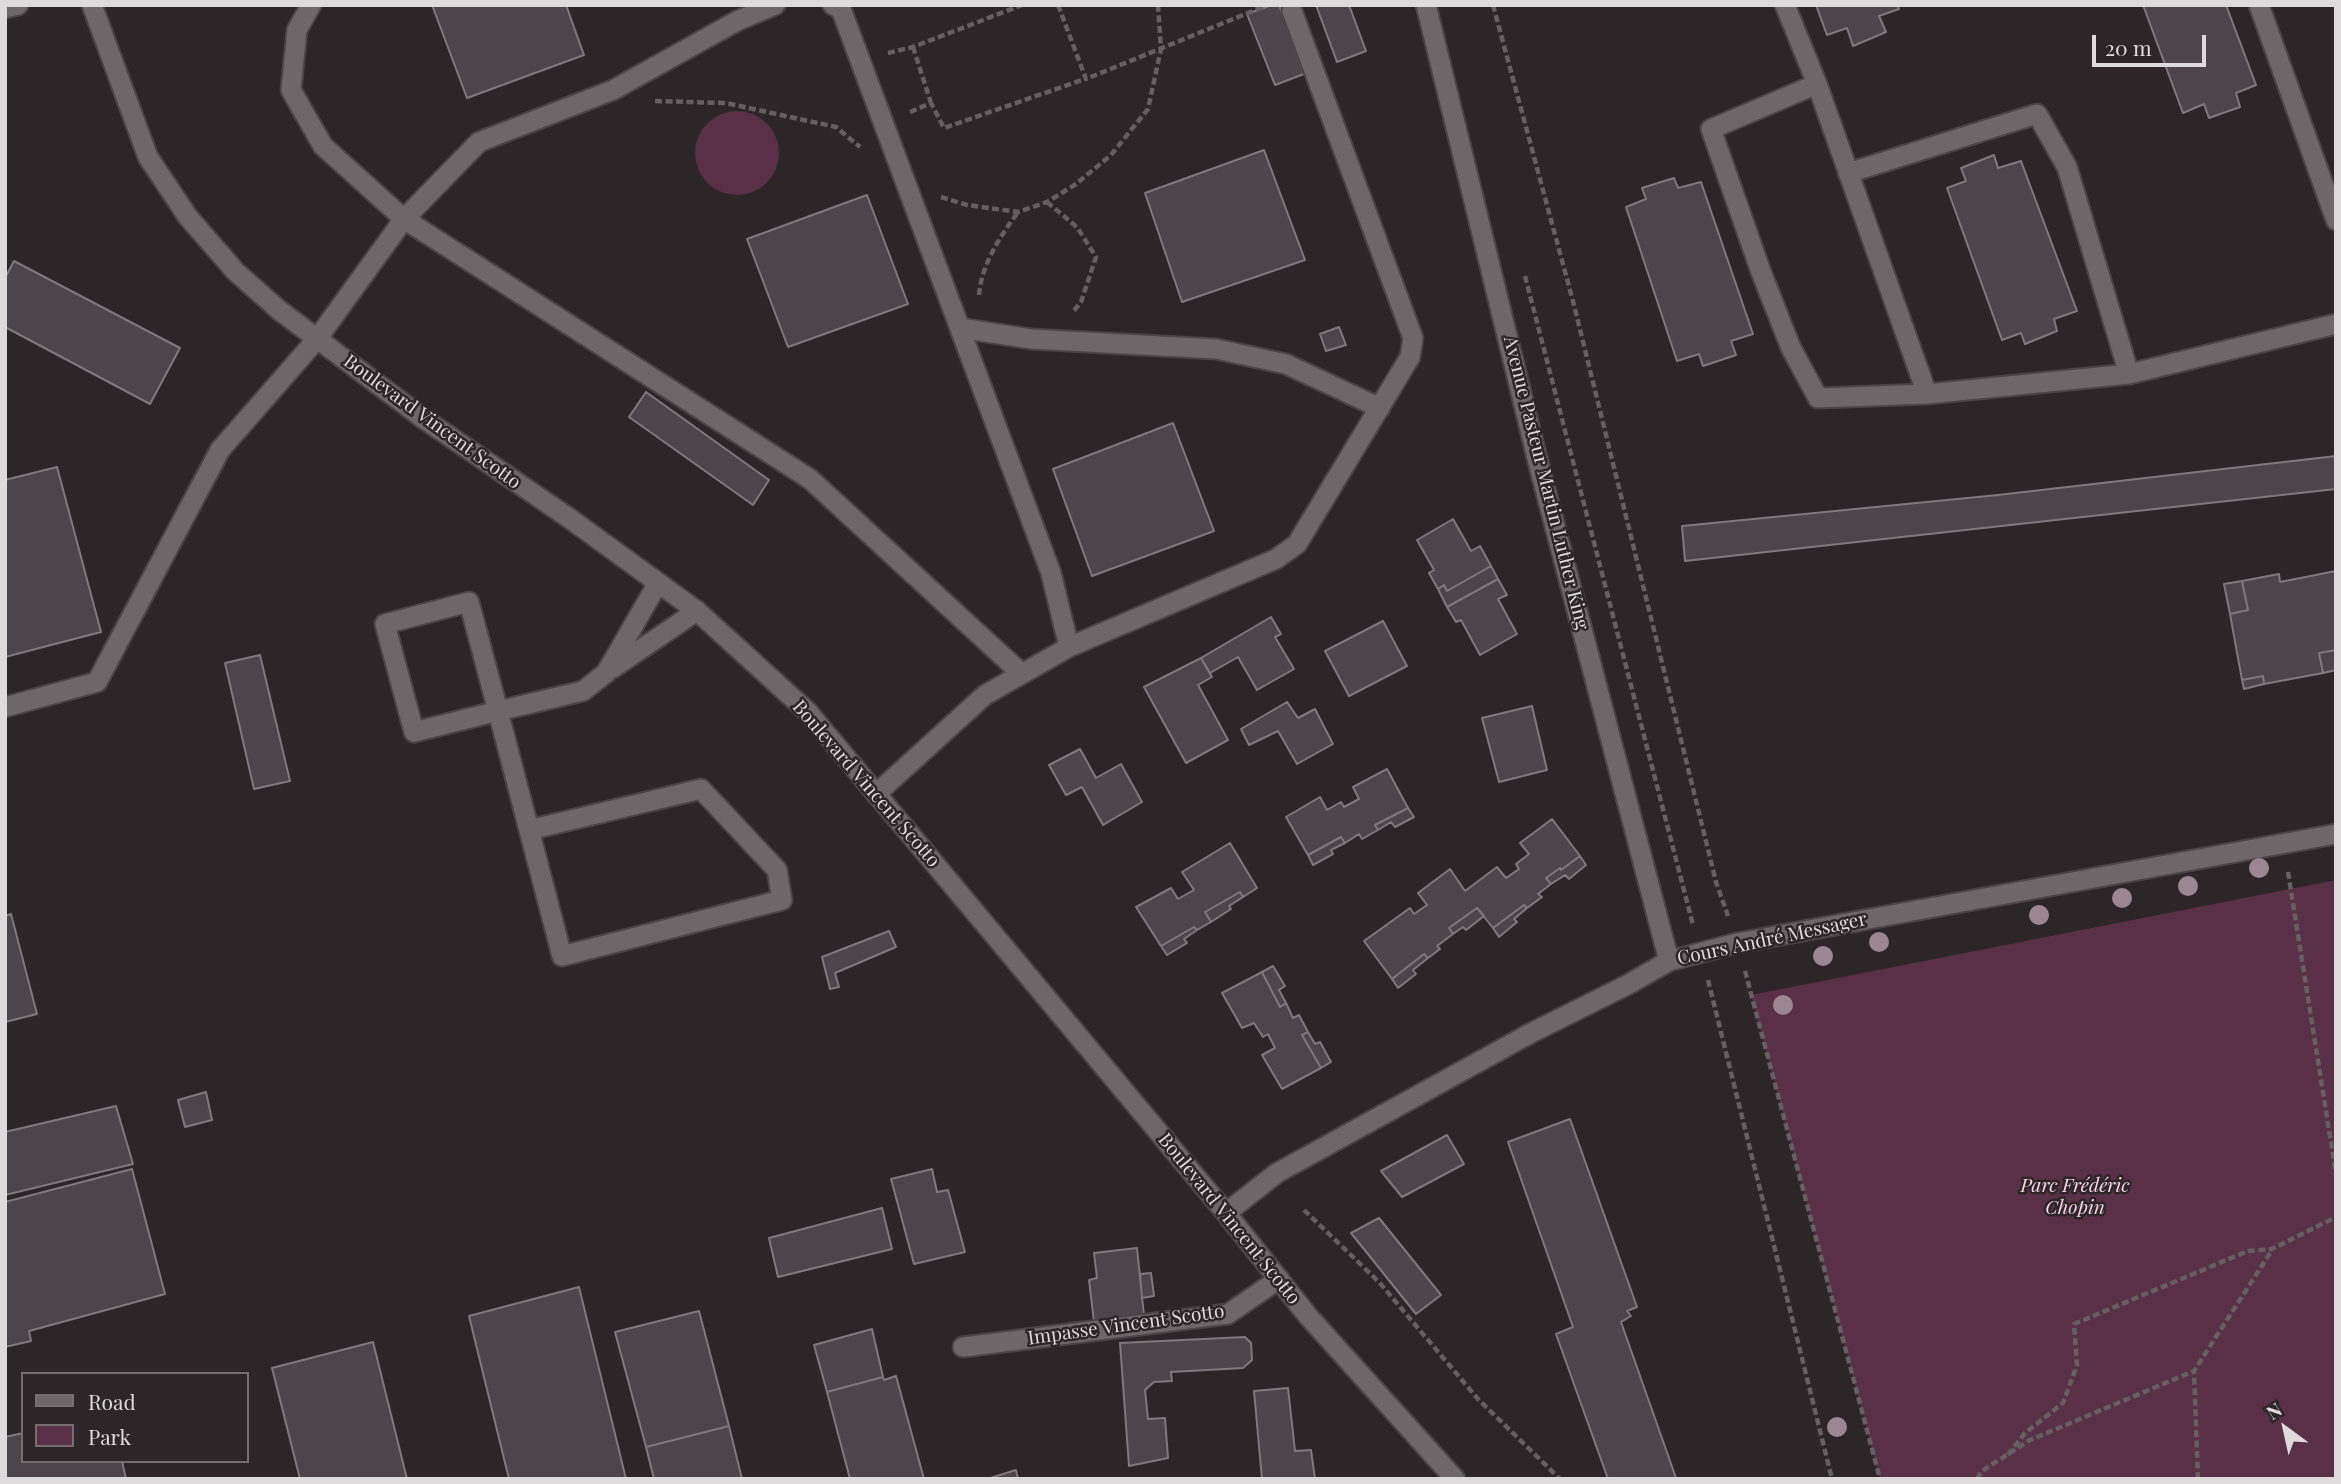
<!DOCTYPE html>
<meta charset="utf-8">
<style>
body{margin:0}
#map{position:relative;width:2341px;height:1484px;overflow:hidden;background:#2d2629;font-family:"Playfair Display",serif}
canvas{display:block}
.frame{position:absolute;inset:0;border:7px solid #dfdbdd;pointer-events:none}
.legend{position:absolute;left:21px;top:1372px;width:228px;height:91px;box-sizing:border-box;background:#2d2629;border:2px solid #746e71;margin:0;padding:9px 12px;list-style:none;font-size:21px;color:#dfdbdd}
.legend li{display:flex;align-items:center;gap:14px;height:35px}
.legend b{width:35px;border:2px solid #746e71}
.north{position:absolute;left:2250px;top:1393px;width:70px;height:70px;-webkit-text-stroke:5px #2d2629;paint-order:stroke;rotate:327deg;font-size:19px;font-weight:700;line-height:28px;text-align:center;color:#dfdbdd}
.north::after{content:'';display:block;margin:auto;width:24px;height:32px;background:#dfdbdd;clip-path:polygon(50% 0,100% 100%,50% 72%,0 100%)}
.scale{position:absolute;left:2092px;top:35px;width:114px;height:32px;box-sizing:border-box;border:4px solid #dfdbdd;border-top:0;padding-left:9px;font-size:21px;line-height:24px;white-space:nowrap;color:#dfdbdd;-webkit-text-stroke:5px #2d2629;paint-order:stroke}
</style>
<div id="map">
<canvas width="2341" height="1484"></canvas>
<div class="frame"></div>
<ul class="legend">
<li><b style="height:9px;background:#6e676a"></b>Road</li>
<li><b style="height:19px;background:#593047"></b>Park</li>
</ul>
<div class="north">N</div>
<div class="scale">20 m</div>
</div>
<script>
const c = document.querySelector('canvas').getContext('2d');
c.lineJoin = 'round';
function fillPath(path, color) { c.fillStyle = color; c.fill(path, 'evenodd'); }
function trace(path, color, width, dash) { c.strokeStyle = color; c.lineWidth = width; c.lineCap = dash ? 'butt' : 'round'; c.setLineDash(dash || []); c.stroke(path); }
function write(font, color, halo, rows, align = 'center') {
  c.font = font + ' "Playfair Display",serif'; c.lineWidth = 5; c.setLineDash([]); c.textBaseline = 'middle'; c.strokeStyle = halo; c.fillStyle = color; for (const [text, x, y, turn = 0] of rows) {
    c.save(); c.translate(x, y); c.rotate((+turn || 0) * Math.PI / 180); c.textAlign = isNaN(turn) ? turn : align; if (halo) c.strokeText(text, 0, 0); c.fillText(text, 0, 0); c.restore();
  }
}
fillPath(new Path2D(`
 M695 153a42 42 0 1 1 84 0a42 42 0 1 1-84 0Z
 M 2336,880 L 2336,1479 L 1880,1479 L 1751,995 Z`), '#593047');
const building = new Path2D(`
 M 432,5 L 566,5 L 584,55 L 467,98 Z
 M 1272,5 L 1279,5 L 1304,74 L 1275,85 L 1247,14 Z
 M 1316,5 L 1349,5 L 1366,51 L 1337,62 Z
 M 1816,5 L 1897,5 L 1899,9 L 1879,16 L 1886,32 L 1853,46 L 1847,28 L 1827,35 Z
 M 2143,5 L 2226,5 L 2256,85 L 2236,93 L 2240,107 L 2209,118 L 2204,104 L 2183,113 Z
 M 1264,150 L 1305,260 L 1182,302 L 1145,193 Z
 M 1994,155 L 1998,168 L 2021,161 L 2077,311 L 2054,319 L 2057,331 L 2025,344 L 2021,333 L 2002,340 L 1947,188 L 1966,181 L 1961,168 Z
 M 1674,178 L 1678,188 L 1701,182 L 1753,334 L 1731,341 L 1736,355 L 1703,366 L 1699,354 L 1677,361 L 1626,207 L 1646,199 L 1642,188 Z
 M 867,195 L 908,304 L 788,347 L 747,239 Z
 M 14,261 L 180,348 L 150,404 L 5,327 L 5,278 Z
 M 1339,327 L 1346,345 L 1326,351 L 1320,334 Z
 M 646,392 L 769,480 L 753,505 L 629,417 Z
 M 1173,423 L 1214,531 L 1092,576 L 1053,469 Z
 M 2336,456 L 2336,489 L 1685,561 L 1682,526 L 1998,495 Z
 M 57,467 L 101,632 L 5,657 L 5,480 Z
 M 1453,519 L 1471,551 L 1480,546 L 1491,566 L 1447,591 L 1444,585 L 1438,589 L 1429,573 L 1434,570 L 1417,540 Z
 M 1491,566 L 1498,579 L 1447,607 L 1438,589 L 1444,585 L 1447,591 Z
 M 2336,571 L 2336,650 L 2319,653 L 2323,673 L 2264,684 L 2263,676 L 2242,680 L 2230,614 L 2248,610 L 2242,581 L 2279,574 L 2280,582 Z
 M 1498,579 L 1507,595 L 1498,599 L 1517,634 L 1480,655 L 1461,620 L 1456,622 L 1447,607 Z
 M 2242,581 L 2248,610 L 2230,614 L 2224,584 Z
 M 1271,617 L 1281,634 L 1275,637 L 1294,669 L 1257,690 L 1238,657 L 1210,673 L 1201,658 Z
 M 1383,621 L 1407,666 L 1349,696 L 1325,651 Z
 M 2336,650 L 2336,670 L 2323,673 L 2319,653 Z
 M 260,655 L 290,781 L 254,789 L 225,663 Z
 M 1201,658 L 1212,677 L 1198,685 L 1228,740 L 1186,763 L 1144,687 Z
 M 2263,676 L 2264,684 L 2244,689 L 2242,680 Z
 M 1287,702 L 1298,718 L 1315,709 L 1333,744 L 1297,764 L 1278,731 L 1249,745 L 1241,729 Z
 M 1532,706 L 1547,770 L 1499,782 L 1482,718 Z
 M 1080,749 L 1096,778 L 1121,764 L 1142,802 L 1103,825 L 1082,787 L 1066,795 L 1049,765 Z
 M 1387,769 L 1408,808 L 1375,825 L 1378,830 L 1362,839 L 1359,834 L 1345,843 L 1341,837 L 1308,855 L 1286,817 L 1320,797 L 1327,810 L 1341,802 L 1344,807 L 1359,799 L 1353,787 Z
 M 1408,808 L 1414,817 L 1395,827 L 1391,822 L 1378,830 L 1375,825 Z
 M 1552,819 L 1580,856 L 1561,870 L 1560,868 L 1546,878 L 1551,884 L 1538,894 L 1542,897 L 1527,908 L 1524,905 L 1493,928 L 1477,908 L 1449,928 L 1453,934 L 1437,946 L 1440,949 L 1428,958 L 1424,954 L 1392,979 L 1364,941 L 1410,908 L 1414,914 L 1427,905 L 1418,893 L 1450,869 L 1465,891 L 1497,867 L 1506,878 L 1519,869 L 1516,864 L 1529,854 L 1520,843 Z
 M 1341,837 L 1345,843 L 1331,850 L 1333,854 L 1313,865 L 1308,855 Z
 M 1230,843 L 1257,888 L 1243,897 L 1240,892 L 1205,912 L 1211,922 L 1197,930 L 1194,927 L 1161,946 L 1136,907 L 1171,888 L 1178,899 L 1194,890 L 1182,872 Z
 M 1580,856 L 1586,865 L 1569,879 L 1565,875 L 1551,884 L 1546,878 L 1560,868 L 1561,870 Z
 M 1240,892 L 1243,897 L 1229,906 L 1231,909 L 1211,922 L 1205,912 Z
 M 1524,905 L 1527,908 L 1514,919 L 1517,922 L 1499,937 L 1493,928 Z
 M 1477,908 L 1484,916 L 1466,930 L 1463,927 L 1453,934 L 1449,928 Z
 M 11,914 L 37,1014 L 5,1022 L 5,916 Z
 M 1194,927 L 1197,930 L 1184,939 L 1187,943 L 1167,955 L 1161,946 Z
 M 889,931 L 896,947 L 835,973 L 839,987 L 830,989 L 822,957 Z
 M 1424,954 L 1428,958 L 1413,970 L 1416,974 L 1398,988 L 1392,979 Z
 M 1273,966 L 1285,986 L 1279,990 L 1286,1003 L 1280,1007 L 1262,972 Z
 M 1262,972 L 1280,1007 L 1286,1003 L 1293,1018 L 1299,1015 L 1308,1032 L 1302,1035 L 1321,1068 L 1282,1089 L 1262,1055 L 1275,1048 L 1268,1034 L 1263,1037 L 1254,1023 L 1242,1028 L 1222,993 Z
 M 1308,1032 L 1315,1044 L 1320,1042 L 1331,1062 L 1321,1068 L 1302,1035 Z
 M 206,1092 L 212,1120 L 185,1127 L 178,1100 Z
 M 116,1106 L 133,1164 L 5,1195 L 5,1132 Z
 M 1570,1119 L 1637,1307 L 1627,1311 L 1631,1316 L 1621,1322 L 1676,1478 L 1674,1479 L 1608,1479 L 1556,1334 L 1573,1327 L 1508,1142 Z
 M 1447,1135 L 1464,1164 L 1402,1197 L 1381,1171 Z
 M 132,1169 L 165,1294 L 29,1331 L 31,1341 L 5,1347 L 5,1202 Z
 M 932,1169 L 937,1192 L 948,1190 L 965,1252 L 914,1264 L 891,1179 Z
 M 882,1208 L 892,1249 L 778,1277 L 769,1238 Z
 M 1379,1218 L 1441,1295 L 1416,1314 L 1351,1233 Z
 M 1137,1248 L 1144,1316 L 1094,1322 L 1089,1280 L 1097,1278 L 1094,1253 Z
 M 1151,1273 L 1154,1296 L 1142,1298 L 1140,1274 Z
 M 579,1287 L 626,1479 L 509,1479 L 469,1316 Z
 M 699,1311 L 729,1426 L 646,1447 L 615,1332 Z
 M 872,1329 L 883,1377 L 827,1392 L 814,1345 Z
 M 1245,1337 L 1251,1343 L 1252,1360 L 1243,1368 L 1171,1372 L 1172,1381 L 1154,1382 L 1145,1390 L 1148,1419 L 1165,1418 L 1168,1458 L 1129,1466 L 1120,1343 Z
 M 373,1342 L 407,1479 L 300,1479 L 272,1368 Z
 M 896,1376 L 924,1479 L 850,1479 L 827,1392 L 883,1377 L 884,1380 Z
 M 1288,1388 L 1295,1451 L 1311,1450 L 1315,1479 L 1262,1479 L 1254,1391 Z
 M 729,1426 L 742,1479 L 654,1479 L 646,1447 Z
 M 23,1433 L 23,1461 L 122,1461 L 126,1479 L 5,1479 L 5,1437 Z
 M 1016,1470 L 1018,1479 L 987,1479 Z`);
fillPath(building, '#4c4549');
trace(building, '#80787c', 2);
const service = new Path2D(`
 M 311,5 L 297,30 L 291,90 L 323,146 L 404,219 L 810,479 L 1022,674
 M 833,5 L 841,9 L 1051,573 L 1069,647
 M 1785,5 L 1817,84 L 1711,129 L 1761,272 L 1791,348 L 1818,398 L 1927,394 L 2129,374
 M 2259,5 L 2336,220
 M 1817,84 L 1927,394
 M 1848,173 L 2037,114 L 2067,167 L 2129,374 L 2336,324
 M 960,328 L 1031,339 L 1216,349 L 1286,364 L 1380,408
 M 613,668 L 697,611
 M 5,707 L 97,682 L 220,450 L 317,339 L 404,219 L 479,142 L 613,90 L 737,21 L 775,5
 M 876,794 L 985,695 L 1069,647 L 1276,559 L 1297,544 L 1410,357 L 1413,338 L 1292,11
 M 529,830 L 701,789 L 777,870 L 782,900 L 562,956 L 498,711 L 414,732 L 385,624 L 469,602 L 498,711 L 583,691 L 606,673 L 658,583
 M 963,1347 L 1228,1314 L 1279,1279`);
const minor = new Path2D(`
 M 92,5 L 148,157 L 188,217 L 236,272 L 279,310 L 424,419 L 569,518 L 697,611 L 808,712 L 1226,1213 L 1308,1316 L 1455,1479
 M 1426,5 L 1537,458 L 1669,961
 M 5,8 L 18,5
 M 1226,1213 L 1277,1173 L 1531,1033 L 1629,984 L 1669,961 L 1737,943 L 2336,834`);
trace(service, '#4a4447', 23);
trace(minor, '#4a4447', 23);
trace(new Path2D(`
 M 1058,5 L 1086,79 L 1265,6
 M 1493,5 L 1574,305 L 1716,882 L 1728,916
 M 913,47 L 931,103
 M 888,53 L 913,47 L 1022,5
 M 655,101 L 726,103 L 836,127 L 860,147
 M 910,112 L 931,103 L 944,128 L 1085,79
 M 941,197 L 967,205 L 1018,212 L 1047,202 L 1076,184 L 1111,155 L 1148,109 L 1161,49 L 1158,5
 M 1047,202 L 1077,227 L 1096,257 L 1081,302 L 1072,313
 M 1525,276 L 1693,925
 M 979,295 C 982,263 1000,237 1018,212
 M 2288,872 L 2336,1174
 M 1745,971 L 1880,1479
 M 1708,980 L 1832,1479
 M 1304,1210 L 1379,1282 L 1478,1399 L 1560,1479
 M 2008,1455 L 2025,1433 L 2063,1403 L 2077,1365 L 2074,1324 L 2248,1251 L 2272,1249 L 2336,1217
 M 1977,1479 L 1982,1471 L 2030,1440 L 2194,1371
 M 2198,1479 L 2194,1371 L 2272,1250`), '#655f62', 4.5, [7, 3.5]);
trace(service, '#6e676a', 19);
trace(minor, '#6e676a', 19);
c.fillStyle = '#9c8691';
for (const [x, y] of [
 [2259,868],
 [2188,886],
 [2122,898],
 [2039,915],
 [1879,942],
 [1823,956],
 [1783,1005],
 [1837,1427]
]) { c.beginPath(); c.arc(x, y, 10, 0, 2 * Math.PI); c.fill(); }
write('19px', '#dfdbdd', '#2d2629', [
 ["Boulevard Vincent Scotto",432,422,36],
 ["Avenue Pasteur Martin Luther King",1546,483,76],
 ["Boulevard Vincent Scotto",866,784,49],
 ["Cours André Messager",1772,939,-12],
 ["Boulevard Vincent Scotto",1229,1219,51],
 ["Impasse Vincent Scotto",1126,1325,-8]
]);
write('italic 19px', '#f7d4e6', '#2d2629', [
 ["Parc Frédéric",2075,1186],
 ["Chopin",2075,1208]
]);
</script>
